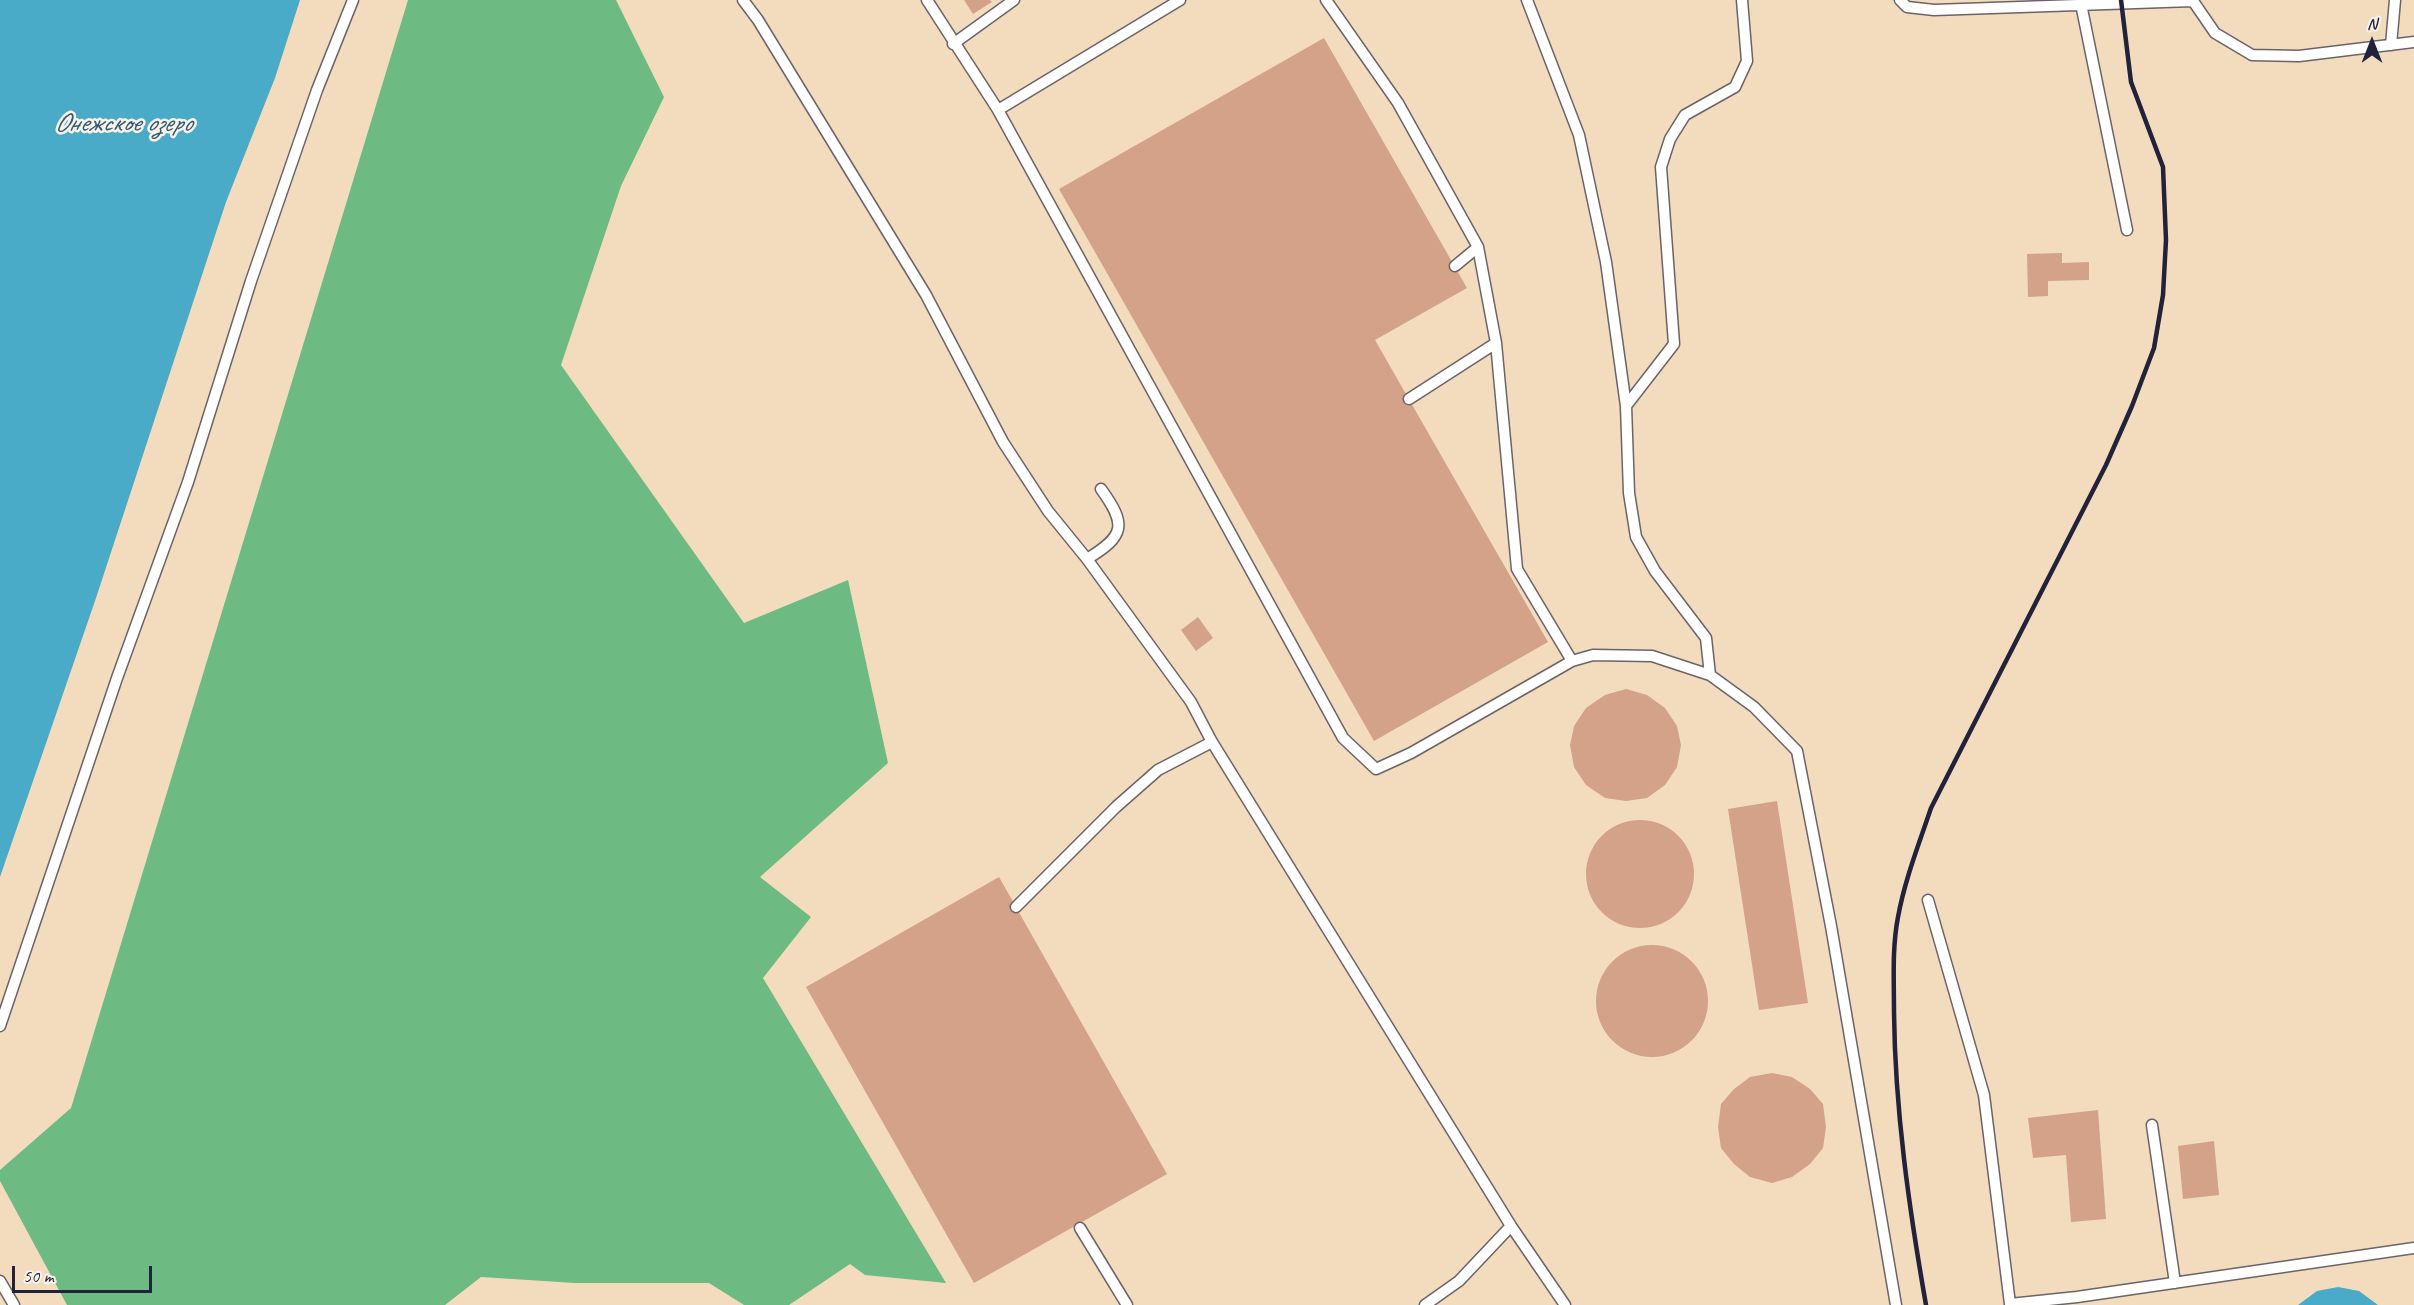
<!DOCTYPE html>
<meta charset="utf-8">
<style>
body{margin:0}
#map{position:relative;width:2414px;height:1305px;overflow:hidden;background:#f2dcbd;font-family:Caveat,sans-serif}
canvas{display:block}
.north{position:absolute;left:2342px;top:12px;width:60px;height:60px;-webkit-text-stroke:4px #f7f3e8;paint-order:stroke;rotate:0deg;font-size:16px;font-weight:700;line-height:24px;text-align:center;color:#22223b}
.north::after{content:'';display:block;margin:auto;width:21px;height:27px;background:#22223b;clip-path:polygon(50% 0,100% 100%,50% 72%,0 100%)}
.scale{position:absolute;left:12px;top:1266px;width:140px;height:27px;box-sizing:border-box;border:3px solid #22223b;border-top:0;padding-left:8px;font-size:18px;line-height:21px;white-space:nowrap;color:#22223b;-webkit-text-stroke:4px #f7f3e8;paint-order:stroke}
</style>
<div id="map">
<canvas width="2414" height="1305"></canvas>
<div class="north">N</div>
<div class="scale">50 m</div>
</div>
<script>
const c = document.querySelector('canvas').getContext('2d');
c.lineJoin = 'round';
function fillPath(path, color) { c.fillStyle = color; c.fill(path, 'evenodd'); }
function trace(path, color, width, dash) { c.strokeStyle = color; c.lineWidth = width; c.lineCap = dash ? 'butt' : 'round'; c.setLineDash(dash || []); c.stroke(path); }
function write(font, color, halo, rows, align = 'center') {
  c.font = font + ' Caveat,sans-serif'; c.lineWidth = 5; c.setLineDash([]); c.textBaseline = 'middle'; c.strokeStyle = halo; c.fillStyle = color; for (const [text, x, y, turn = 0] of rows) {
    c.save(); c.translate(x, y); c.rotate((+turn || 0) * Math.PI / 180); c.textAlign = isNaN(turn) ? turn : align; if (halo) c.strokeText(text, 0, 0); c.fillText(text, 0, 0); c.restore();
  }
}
fillPath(new Path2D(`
 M 408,0 L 616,0 L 664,97 L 621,186 L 561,365 L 744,623 L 848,580 L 888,763 L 760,877 L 811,917 L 763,978 L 946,1283 L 865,1275 L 850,1264 L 789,1305 L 744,1305 L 709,1283 L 575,1283 L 481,1277 L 445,1305 L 67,1305 L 0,1181 L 0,1170 L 71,1108 Z`), '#6eba83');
fillPath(new Path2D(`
 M 0,0 L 300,0 L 275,78 L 226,202 L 96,598 L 0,877 Z
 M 2338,1287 L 2359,1291 L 2378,1305 L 2298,1305 L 2317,1291 Z`), '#49abc8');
fillPath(new Path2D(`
 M 964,0 L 990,0 L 992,2 L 973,14 Z
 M 1324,38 L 1467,288 L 1375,340 L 1548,642 L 1374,741 L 1059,189 Z
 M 2062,253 L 2062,263 L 2089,262 L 2089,280 L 2048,281 L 2048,296 L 2028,297 L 2027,254 Z
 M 1198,617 L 1213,638 L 1196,651 L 1181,630 Z
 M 1626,689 L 1647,695 L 1665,708 L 1677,726 L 1681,745 L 1677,767 L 1665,785 L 1647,798 L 1626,801 L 1605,798 L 1586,785 L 1574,767 L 1570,745 L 1574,726 L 1586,708 L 1605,695 Z
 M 1777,801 L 1808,1003 L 1759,1010 L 1728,809 Z
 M1586 874a54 54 0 1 1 108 0a54 54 0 1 1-108 0Z
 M 999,877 L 1167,1174 L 974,1283 L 806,987 Z
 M1596 1001a56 56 0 1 1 112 0a56 56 0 1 1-112 0Z
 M 1772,1073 L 1792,1077 L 1810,1089 L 1823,1104 L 1826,1127 L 1823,1148 L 1810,1164 L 1792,1177 L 1772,1183 L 1750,1177 L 1734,1164 L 1721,1148 L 1718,1127 L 1721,1104 L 1734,1089 L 1750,1077 Z
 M 2098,1110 L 2106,1219 L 2071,1222 L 2066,1155 L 2033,1158 L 2028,1118 Z
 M 2214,1141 L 2219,1195 L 2183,1199 L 2178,1146 Z`), '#d3a288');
const lane = new Path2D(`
 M 743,0 L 758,20 L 926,295 L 1003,442 L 1048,511 L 1087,559 L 1191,702 L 1212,742 L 1511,1226 L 1565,1305
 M 927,0 L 998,110 L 1343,738 L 1376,769 L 1411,753 L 1572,661 L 1593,655 L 1652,656 L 1710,675 L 1754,707 L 1797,751 L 1831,926 L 1896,1305
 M 1326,0 L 1398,103 L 1478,247 L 1496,343 L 1517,569 L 1572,661
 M 1527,0 L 1579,135 L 1606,262 L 1626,406 L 1629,493 L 1636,537 L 1655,571 L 1706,638 L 1710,675
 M 1900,0 L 1907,7 L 1934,10 L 2193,1
 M 2193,1 L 2215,33 L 2252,55 L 2299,56 L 2414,42
 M 2081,4 L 2127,230
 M 953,44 L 1014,0
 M 2391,45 L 2395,0
 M 998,110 L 1180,0
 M 1455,266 L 1478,247
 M 1409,399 L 1496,343
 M 1626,406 L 1674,344 L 1661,167 L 1670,139 L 1685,115 L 1735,87 L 1747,61 L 1742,0
 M 1087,559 C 1125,536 1127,525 1101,489
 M 1928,900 L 1984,1095 L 2010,1304 L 2077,1297 L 2414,1248
 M 1016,907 L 1116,807 L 1158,770 L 1212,742
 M 0,1026 L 117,678 L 188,482 L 251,281 L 317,90 L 353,0
 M 2152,1125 L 2175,1283
 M 1080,1228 L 1127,1305
 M 0,1281 L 14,1305
 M 1425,1305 L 1459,1281 L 1511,1226`);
trace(lane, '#6b6368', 13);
trace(lane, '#fff', 10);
trace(new Path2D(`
 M 1926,1305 C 1909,1208 1895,1110 1894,1012 C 1894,980 1892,948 1898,917 C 1905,879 1919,844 1931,808 L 2106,465 L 2132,406 L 2154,348 L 2163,295 L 2166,240 L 2163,167 L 2131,82 L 2121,0`), '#22223b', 4.5);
write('italic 27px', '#325973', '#f7f3e8', [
 ["Онежское озеро",123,124]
]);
</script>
